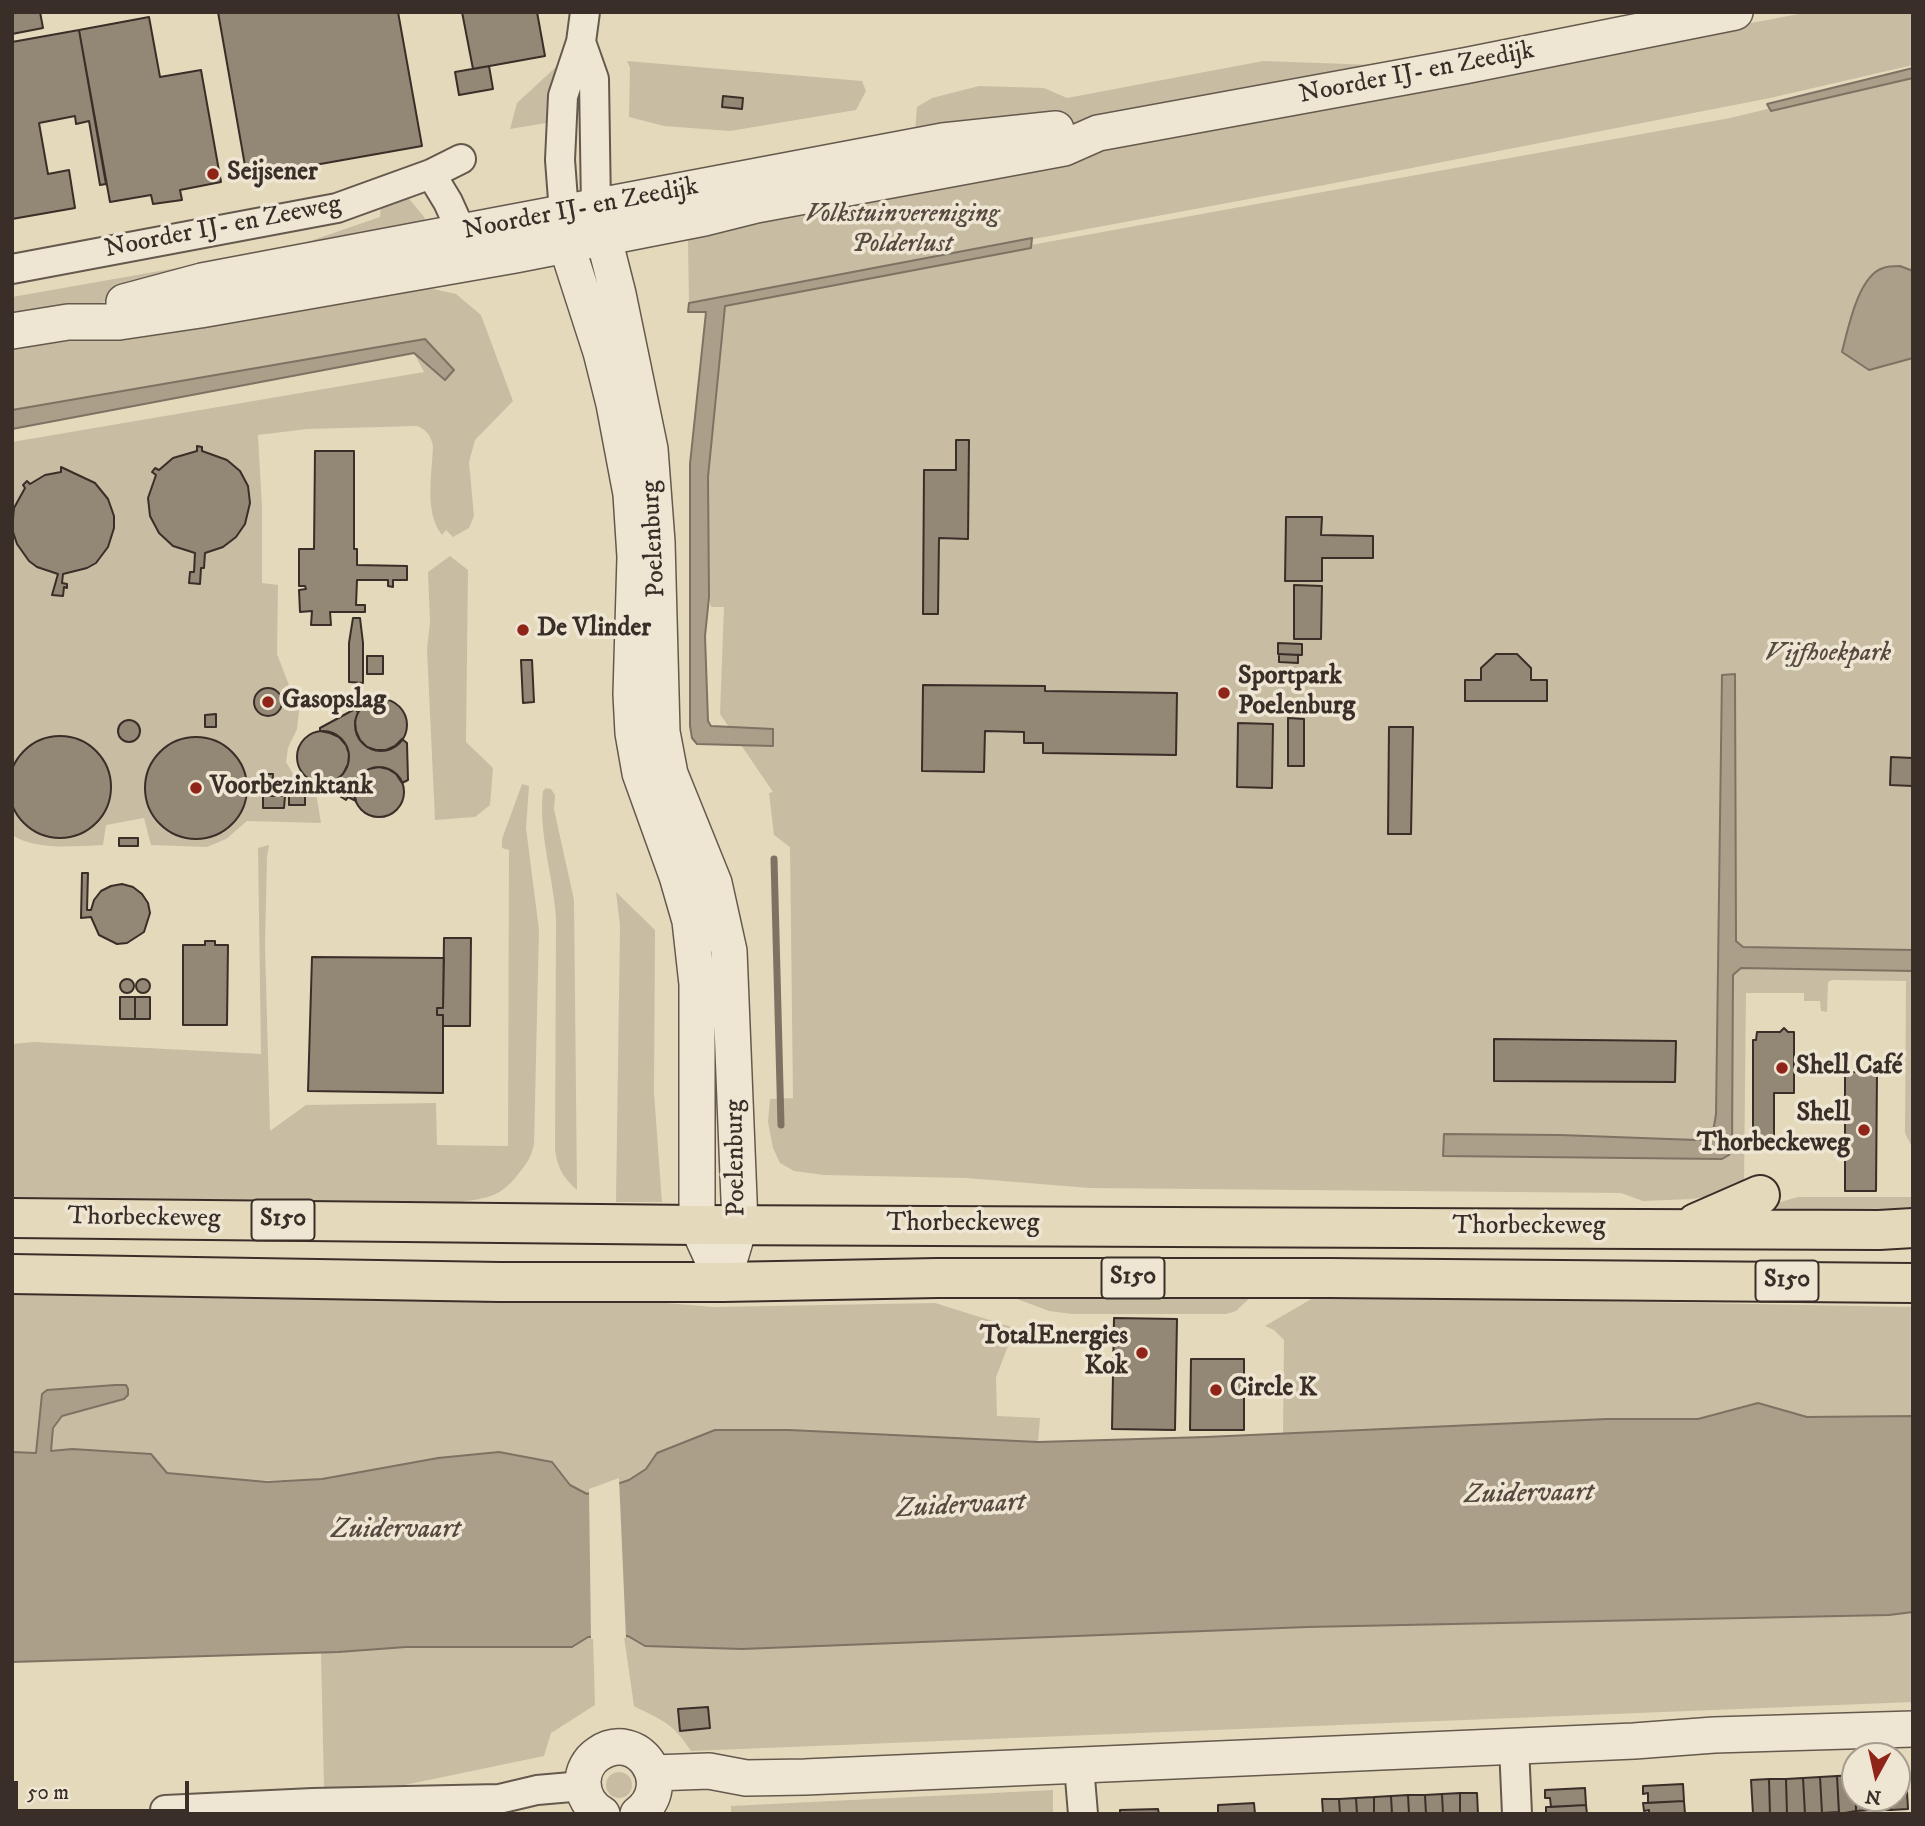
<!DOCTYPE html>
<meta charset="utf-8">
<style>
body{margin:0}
#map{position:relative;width:1925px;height:1826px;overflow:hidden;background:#e5d9bc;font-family:"IM FELL DW Pica",serif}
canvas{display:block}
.frame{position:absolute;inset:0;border:14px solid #3a2e28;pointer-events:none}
.north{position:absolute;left:1841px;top:1742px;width:70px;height:70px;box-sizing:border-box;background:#eee6d3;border:2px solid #a69c8f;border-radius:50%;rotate:188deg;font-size:19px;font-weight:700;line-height:28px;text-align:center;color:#3a2e28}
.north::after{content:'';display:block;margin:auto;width:24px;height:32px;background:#8f2418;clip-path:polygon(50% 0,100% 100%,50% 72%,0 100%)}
.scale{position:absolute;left:14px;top:1781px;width:175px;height:32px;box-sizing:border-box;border:4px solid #3a2e28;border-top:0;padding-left:9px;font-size:21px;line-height:24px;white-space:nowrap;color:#3a2e28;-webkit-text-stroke:5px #eee6d3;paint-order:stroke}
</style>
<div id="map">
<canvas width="1925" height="1826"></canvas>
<div class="frame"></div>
<div class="north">N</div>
<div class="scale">50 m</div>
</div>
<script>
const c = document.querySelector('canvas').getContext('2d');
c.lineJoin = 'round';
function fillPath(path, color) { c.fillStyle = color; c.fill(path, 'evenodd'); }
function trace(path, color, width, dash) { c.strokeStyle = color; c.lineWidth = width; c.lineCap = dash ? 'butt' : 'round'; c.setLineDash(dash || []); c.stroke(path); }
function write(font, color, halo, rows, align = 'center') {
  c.font = font + ' "IM FELL DW Pica",serif'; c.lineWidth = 7; c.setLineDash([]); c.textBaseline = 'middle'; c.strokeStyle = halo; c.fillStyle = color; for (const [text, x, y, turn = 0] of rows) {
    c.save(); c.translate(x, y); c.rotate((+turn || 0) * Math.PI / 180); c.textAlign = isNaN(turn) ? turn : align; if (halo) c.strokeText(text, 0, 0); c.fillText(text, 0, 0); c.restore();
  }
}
fillPath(new Path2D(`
 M 1809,12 L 1913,12 L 1913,65 L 1770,98 L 1335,183 L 689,303 L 688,242 L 685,229 L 795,205 Z
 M 627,61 L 862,81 L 866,91 L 856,110 L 730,131 L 664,126 L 629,117 L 630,68 Z
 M 1263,61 L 1404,66 L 1100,121 L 921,137 L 915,132 L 917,107 L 932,98 L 979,86 L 1044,88 L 1067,98 Z
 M 557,66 L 546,123 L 510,129 L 517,103 Z
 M 1913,74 L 1913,965 L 1727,957 L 1721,1146 L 1443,1155 L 1596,1158 L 1732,1148 L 1733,975 L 1740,968 L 1913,971 L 1913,1149 L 1905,1133 L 1906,981 L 1832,980 L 1828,982 L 1827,1012 L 1821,1011 L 1820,1001 L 1804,1001 L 1804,993 L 1746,993 L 1744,1183 L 1710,1196 L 1692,1199 L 1643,1201 L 1621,1193 L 1090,1188 L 966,1178 L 824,1175 L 794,1171 L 780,1163 L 773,1148 L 768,1122 L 770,1099 L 793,1098 L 790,847 L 774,835 L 769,793 L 773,792 L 720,714 L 724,607 L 711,607 L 709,597 L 708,477 L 725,306 L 1030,248 L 1031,245 L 1730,118 Z
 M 406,195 L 424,217 L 428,226 L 132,291 L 106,302 L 12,317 L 12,297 L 290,248 L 380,217 L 381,205 Z
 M 429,288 L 456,294 L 481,315 L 513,401 L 475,440 L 469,462 L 474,516 L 469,528 L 453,537 L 446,530 L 442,535 C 424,512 432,475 433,446 C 431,436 427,430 417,426 L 307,429 L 258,435 L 262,507 L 262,583 L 278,585 L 277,654 L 299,711 L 297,729 L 288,748 L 286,762 L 296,779 L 316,793 L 321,823 L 247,821 L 226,839 L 207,847 L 151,845 L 144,818 L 106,825 L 103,845 C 75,846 37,851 12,835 L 12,442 L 424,372 L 414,353 L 445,379 L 425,339 L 12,410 L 12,343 L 75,333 L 230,323 Z
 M 450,556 L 468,570 L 466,742 L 493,768 L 490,805 L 475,817 L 435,820 L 427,649 L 430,622 L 428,572 Z
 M 522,784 L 529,786 L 526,828 L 539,930 L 534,1144 C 531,1158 527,1163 519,1173 C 501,1197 488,1198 460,1202 L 12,1198 L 12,1044 L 34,1042 L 261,1054 L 258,848 L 269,845 L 267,857 L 265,945 L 270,1131 L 306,1105 L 436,1103 L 437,1145 L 508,1146 L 509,850 L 502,848 L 502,839 Z
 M 546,788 L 551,789 L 555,795 L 554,809 L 574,900 L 577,1190 C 563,1178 557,1167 555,1149 L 556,920 C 554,877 538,835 543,791 Z
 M 616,892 L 655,930 L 654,1093 L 662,1202 L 616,1202 L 620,926 Z
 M 1798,1197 L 1913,1197 L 1913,1216 L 1767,1214 L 1763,1207 Z
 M 12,1281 L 571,1295 L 714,1307 L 935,1303 L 1015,1328 L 996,1377 L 997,1416 L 1040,1418 L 1038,1442 L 789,1430 L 715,1430 L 657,1453 L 646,1469 L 629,1480 L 587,1494 L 570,1485 L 561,1474 L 438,1458 L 322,1479 L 243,1481 L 167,1473 L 151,1454 L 72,1449 L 51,1451 L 53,1428 L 62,1416 L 124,1399 L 42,1394 L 36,1453 L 12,1452 Z
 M 1013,1290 L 1255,1293 L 1236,1311 L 1226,1314 L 1072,1314 L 1049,1311 L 1017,1299 Z
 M 1378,1297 L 1913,1307 L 1913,1416 L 1807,1417 L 1758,1403 L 1698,1419 L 1607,1419 L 1283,1434 L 1284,1340 L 1274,1330 L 1265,1326 L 1313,1298 Z
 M 1913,1612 L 1913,1702 L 691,1751 C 672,1722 663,1721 634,1706 L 624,1637 L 628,1636 L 645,1646 L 742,1649 L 1307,1627 L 1889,1615 Z
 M 588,1637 L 593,1637 L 595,1705 L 551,1733 L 544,1756 L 395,1787 L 324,1788 L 321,1652 L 406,1647 L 572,1647 Z
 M606 1785a13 13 0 1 1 26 0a13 13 0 1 1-26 0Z
 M 1053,1790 L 1053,1814 L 731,1814 L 731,1806 Z`), '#c8bca3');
const water = new Path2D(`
 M 1913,68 L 1913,78 L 1771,111 L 1767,104 Z
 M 1032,238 L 1031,248 L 725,306 L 708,477 L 709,597 L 705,636 L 708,721 L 711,726 L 773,729 L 773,746 L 697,744 L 692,738 L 690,726 L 690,464 L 706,312 L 688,312 L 689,303 Z
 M 1900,266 L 1913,271 L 1913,358 L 1869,370 L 1842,352 C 1848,329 1858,276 1883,268 C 1888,266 1895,266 1900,266 Z
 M 425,339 L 454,370 L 445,380 L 414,353 L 12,429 L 12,410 Z
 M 1735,674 L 1736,941 L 1743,947 L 1913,950 L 1913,971 L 1741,968 L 1733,975 L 1732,1148 L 1729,1155 L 1722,1159 L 1443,1156 L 1444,1134 L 1560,1135 L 1696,1140 C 1713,1140 1714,1129 1716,1114 L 1722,675 Z
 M 115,1385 L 126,1385 L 128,1389 L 128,1395 L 124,1399 L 62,1416 L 53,1428 L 51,1451 L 72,1449 L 151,1454 L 167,1473 L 267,1482 L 322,1479 L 438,1458 L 499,1452 L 552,1462 L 570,1485 L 587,1494 L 629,1480 L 646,1469 L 657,1453 L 715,1430 L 789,1430 L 1038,1442 L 1206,1437 L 1607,1419 L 1698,1419 L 1758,1403 L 1807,1417 L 1913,1416 L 1913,1612 L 1889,1615 L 1307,1627 L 742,1649 L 645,1646 L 628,1636 L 588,1637 L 572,1647 L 406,1647 L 338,1652 L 12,1662 L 12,1452 L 36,1453 L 42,1394 L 47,1390 Z`);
fillPath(water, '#ab9f8a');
trace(water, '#7e7263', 2);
fillPath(new Path2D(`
 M 619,1478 L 626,1638 L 591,1639 L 589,1489 Z`), '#e5d9bc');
trace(new Path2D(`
 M 774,859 L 781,1125`), '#7e7263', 7);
const building = new Path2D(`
 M 12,12 L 40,12 L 43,28 L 12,34 Z
 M 218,12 L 398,12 L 422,146 L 247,177 Z
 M 462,12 L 537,12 L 545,56 L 473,69 Z
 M 149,17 L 160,77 L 201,70 L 221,182 L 180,190 L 182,200 L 153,204 L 151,195 L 110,202 L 79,30 Z
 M 79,30 L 106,184 L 100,185 L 89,121 L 76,124 L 75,116 L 39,123 L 48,174 L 69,170 L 75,208 L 12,219 L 12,42 Z
 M 489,66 L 493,89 L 459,95 L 455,72 Z
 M 723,96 L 743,98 L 742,109 L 722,107 Z
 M 956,440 L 969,440 L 968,539 L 939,538 L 938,614 L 923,614 L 924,470 L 956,470 Z
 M 197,446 L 202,447 L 202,451 L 227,460 L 240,471 L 248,486 L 250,503 L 245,524 L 236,537 L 223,547 L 205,553 L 204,568 L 201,568 L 200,584 L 189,583 L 190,572 L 194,572 L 195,553 L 173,546 L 159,533 L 150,516 L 148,498 L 156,475 L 152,472 L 155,468 L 159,470 L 173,458 L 197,451 Z
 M 315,451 L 354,451 L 354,549 L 357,549 L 357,565 L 407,566 L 407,580 L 393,580 L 393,587 L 388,586 L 388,580 L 357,580 L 356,605 L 365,605 L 365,612 L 330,612 L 331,625 L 311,625 L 312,611 L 300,612 L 299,590 L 306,589 L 305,586 L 299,586 L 299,549 L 314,549 Z
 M 61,467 L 95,483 L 108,499 L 114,516 L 114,528 L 108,547 L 96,563 L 87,568 L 63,574 L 62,583 L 67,584 L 67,588 L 64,587 L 63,596 L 52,595 L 58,574 L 37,567 L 29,561 L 17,544 L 12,529 L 14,508 L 25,488 L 23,485 L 27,481 L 30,484 L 45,475 L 61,472 Z
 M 1286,517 L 1322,517 L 1321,535 L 1373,536 L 1373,558 L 1322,558 L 1322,581 L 1285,581 Z
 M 1294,585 L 1322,586 L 1321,639 L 1294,639 Z
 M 353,618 L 360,618 L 363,643 L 363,683 L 349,682 L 349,643 Z
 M 1278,643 L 1302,644 L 1302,655 L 1278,654 Z
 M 1279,654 L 1298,655 L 1298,663 L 1279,662 Z
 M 1496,654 L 1517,654 L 1531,668 L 1531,680 L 1547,680 L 1547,701 L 1465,701 L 1465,680 L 1481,680 L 1481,668 Z
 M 367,656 L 383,656 L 383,674 L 367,674 Z
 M 521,660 L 532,660 L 534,702 L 523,703 Z
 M 923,685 L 1045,686 L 1045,691 L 1177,693 L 1176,755 L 1043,753 L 1043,743 L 1024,743 L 1024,732 L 985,731 L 984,772 L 922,771 Z
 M254 702a14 14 0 1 1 28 0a14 14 0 1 1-28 0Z
 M355 725a26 26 0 1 1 52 0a26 26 0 1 1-52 0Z
 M 355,709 L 358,712 L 355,721 L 356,731 L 360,740 L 367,747 L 376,750 L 386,750 L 395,746 L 402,739 L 407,743 L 408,780 L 402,783 L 396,774 L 388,769 L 379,767 L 369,769 L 361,775 L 356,782 L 354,792 L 356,801 L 348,797 L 346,800 L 330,790 L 332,787 L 326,783 L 336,780 L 343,774 L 348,764 L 349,754 L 346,745 L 339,737 L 330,733 L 320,731 L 320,728 Z
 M 216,714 L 216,727 L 205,727 L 205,715 Z
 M 1288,718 L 1304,719 L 1304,766 L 1288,766 Z
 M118 731a11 11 0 1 1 22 0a11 11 0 1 1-22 0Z
 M 1238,723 L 1273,724 L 1272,788 L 1237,787 Z
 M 1389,727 L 1413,727 L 1411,834 L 1388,834 Z
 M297 757a26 26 0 1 1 52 0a26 26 0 1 1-52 0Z
 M9 787a51 51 0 1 1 102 0a51 51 0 1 1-102 0Z
 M145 788a51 51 0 1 1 102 0a51 51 0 1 1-102 0Z
 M 1891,757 L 1913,758 L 1913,786 L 1890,785 Z
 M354 792a25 25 0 1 1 50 0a25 25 0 1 1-50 0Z
 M 266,774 L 273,774 L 272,792 L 265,791 Z
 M 263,796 L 285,796 L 284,808 L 263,808 Z
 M 289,796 L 305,796 L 305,805 L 289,805 Z
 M 119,838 L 138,838 L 138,846 L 119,846 Z
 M 82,873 L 88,873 L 87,910 L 91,910 L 94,900 L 101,891 L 111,886 L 122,884 L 133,887 L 142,894 L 148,903 L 150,913 L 144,932 L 127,943 L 117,944 L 99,935 L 91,917 L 81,918 Z
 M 444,938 L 471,938 L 470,1026 L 443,1026 L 443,1015 L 437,1015 L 437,1008 L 443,1008 Z
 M 205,941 L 215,941 L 215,945 L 228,945 L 227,1025 L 183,1025 L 183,945 L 205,945 Z
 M 312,957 L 444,958 L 443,1008 L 437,1008 L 437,1015 L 443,1015 L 443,1093 L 308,1091 Z
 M136 986a7 7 0 1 1 14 0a7 7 0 1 1-14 0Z
 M120 986a7 7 0 1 1 14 0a7 7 0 1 1-14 0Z
 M 120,997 L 135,997 L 135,1019 L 120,1019 Z
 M 135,997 L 150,997 L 150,1019 L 135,1019 Z
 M 1784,1028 L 1788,1032 L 1794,1032 L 1794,1093 L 1774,1093 L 1774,1151 L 1753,1151 L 1753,1040 L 1756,1040 L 1757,1032 L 1780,1032 Z
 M 1494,1039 L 1676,1041 L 1675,1082 L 1494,1081 Z
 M 1845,1072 L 1877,1072 L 1876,1191 L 1845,1191 Z
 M 1114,1318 L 1177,1319 L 1175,1430 L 1112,1429 Z
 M 997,1335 L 1018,1335 L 1018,1344 L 997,1344 Z
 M 1191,1359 L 1244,1359 L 1244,1430 L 1190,1430 Z
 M 708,1707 L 710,1728 L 680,1731 L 678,1709 Z
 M 1906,1773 L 1908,1809 L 1891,1810 L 1890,1798 L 1897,1798 L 1897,1774 Z
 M 1855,1775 L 1856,1811 L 1839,1814 L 1837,1776 Z
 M 1837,1776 L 1839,1812 L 1822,1813 L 1820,1777 Z
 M 1820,1777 L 1822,1813 L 1805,1814 L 1803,1778 Z
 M 1803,1778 L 1805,1814 L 1787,1814 L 1786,1779 Z
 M 1769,1779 L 1770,1814 L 1753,1814 L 1751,1780 Z
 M 1769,1779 L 1786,1779 L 1787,1814 L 1770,1814 Z
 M 1683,1784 L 1684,1801 L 1648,1803 L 1648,1793 L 1643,1794 L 1643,1786 Z
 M 1585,1788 L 1586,1805 L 1551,1807 L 1550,1798 L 1545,1798 L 1545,1790 Z
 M 1460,1793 L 1460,1814 L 1443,1814 L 1442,1794 Z
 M 1460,1793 L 1477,1793 L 1478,1814 L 1460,1814 Z
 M 1442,1794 L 1443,1814 L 1426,1814 L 1425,1795 Z
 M 1408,1795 L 1409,1814 L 1392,1814 L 1391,1796 Z
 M 1408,1795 L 1425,1795 L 1426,1814 L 1409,1814 Z
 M 1391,1796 L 1392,1814 L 1374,1814 L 1374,1797 Z
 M 1374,1797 L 1374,1814 L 1357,1814 L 1356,1798 Z
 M 1356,1798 L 1357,1814 L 1340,1814 L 1339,1799 Z
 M 1856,1798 L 1873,1798 L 1873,1810 L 1856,1811 Z
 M 1873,1798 L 1890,1798 L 1891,1810 L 1873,1810 Z
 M 1322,1799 L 1339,1799 L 1340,1814 L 1323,1814 Z
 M 1684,1801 L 1685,1814 L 1649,1814 L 1649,1810 L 1644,1811 L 1643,1803 Z
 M 1254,1803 L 1255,1814 L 1218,1814 L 1218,1805 Z
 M 1586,1805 L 1587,1814 L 1546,1814 L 1546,1807 Z
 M 1158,1809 L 1159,1814 L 1120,1814 L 1120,1810 Z`);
fillPath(building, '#938775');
trace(building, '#3a2e28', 2);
const minor = new Path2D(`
 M 581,42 L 594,79 L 596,207
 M 431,174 L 448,202 L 462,233
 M 564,213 L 560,160 L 563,96 L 581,42 L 585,12
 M 12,269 L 337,208 L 431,174 L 461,159
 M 1514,1746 L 1517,1814
 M 1079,1766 L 1083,1814
 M 165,1810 L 313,1803 L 499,1799 L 537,1790 L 583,1786`);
const tertiary = new Path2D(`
 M 596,207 L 618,294 L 650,449 L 657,542 L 662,732 L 670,774 L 714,883 L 729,951 L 740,1224 L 723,1282
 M 564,213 L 570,256 L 601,352 L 614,404 L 631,494 L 635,557 L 631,694 L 633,733 L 640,773 L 677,876 L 690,921 L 697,984 L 697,1225 L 723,1282
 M 124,302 L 202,281 L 943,141 L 1056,129
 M 12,331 L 68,322 L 119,322 L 200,310 L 515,255 L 704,218 L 756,205 L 1064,148 L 1098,133 L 1464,66 L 1735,12
 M 654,1773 L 709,1771 L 746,1778 L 805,1777 L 1634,1741 L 1714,1735 L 1913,1729
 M 602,1814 C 590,1807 583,1795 583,1782 C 583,1771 589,1760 598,1754 C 637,1727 678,1784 638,1814`);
const primary = new Path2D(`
 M 12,1218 L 697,1225 L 1879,1230 L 1913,1228
 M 1696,1223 L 1760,1195
 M 12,1274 L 500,1282 L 723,1282 L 937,1278 L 1329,1278 L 1913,1283`);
trace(minor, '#65594d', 32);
trace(tertiary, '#65594d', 38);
trace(primary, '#3a2e28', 42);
trace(minor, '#eee6d3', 28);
trace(tertiary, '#eee6d3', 35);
trace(primary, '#e5d9bc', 38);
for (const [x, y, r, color] of [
 [213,174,7,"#8f2418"],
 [523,630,7,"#8f2418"],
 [1224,693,7,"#8f2418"],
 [268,702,7,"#8f2418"],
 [196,788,7,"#8f2418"],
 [1782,1068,7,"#8f2418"],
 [1864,1130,7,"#8f2418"],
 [1142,1353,7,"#8f2418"],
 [1216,1390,7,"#8f2418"]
]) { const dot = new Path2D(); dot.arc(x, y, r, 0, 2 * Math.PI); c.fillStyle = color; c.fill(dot); trace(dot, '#eee6d3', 2.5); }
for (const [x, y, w] of [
 [283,1220,63],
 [1133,1278,63],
 [1787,1281,63]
]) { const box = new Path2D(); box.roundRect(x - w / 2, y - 20.5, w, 41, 5); c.fillStyle = '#eee6d3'; c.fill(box); trace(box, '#3a2e28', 2); }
write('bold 24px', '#3a2e28', null, [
 ["S150",283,1220],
 ["S150",1133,1278],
 ["S150",1787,1281]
]);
write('26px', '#3a2e28', '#eee6d3', [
 ["Noorder IJ- en Zeedijk",1417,74,-11],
 ["Noorder IJ- en Zeedijk",581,210,-11],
 ["Noorder IJ- en Zeeweg",223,228,-11],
 ["Poelenburg",655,539,-93],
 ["Poelenburg",737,1158,-91],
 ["Thorbeckeweg",144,1219,1],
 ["Thorbeckeweg",963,1225],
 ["Thorbeckeweg",1529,1228]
]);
write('bold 26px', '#3a2e28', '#eee6d3', [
 ["Seijsener",227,174],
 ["De Vlinder",537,630],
 ["Sportpark",1238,678],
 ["Poelenburg",1238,708],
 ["Gasopslag",282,702],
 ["Voorbezinktank",210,788],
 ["Shell Café",1796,1068],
 ["Shell",1850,1115,"right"],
 ["Thorbeckeweg",1850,1145,"right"],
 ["TotalEnergies",1128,1338,"right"],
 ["Kok",1128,1368,"right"],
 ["Circle K",1230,1390]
], 'left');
write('italic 26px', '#564a41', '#eee6d3', [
 ["Volkstuinvereniging",902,216],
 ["Polderlust",902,246],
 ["Vijfhoekpark",1828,655]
]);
write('italic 28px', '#564a40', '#eee6d3', [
 ["Zuidervaart",1529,1495,-1],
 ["Zuidervaart",961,1507,-3],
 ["Zuidervaart",396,1531]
]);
</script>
